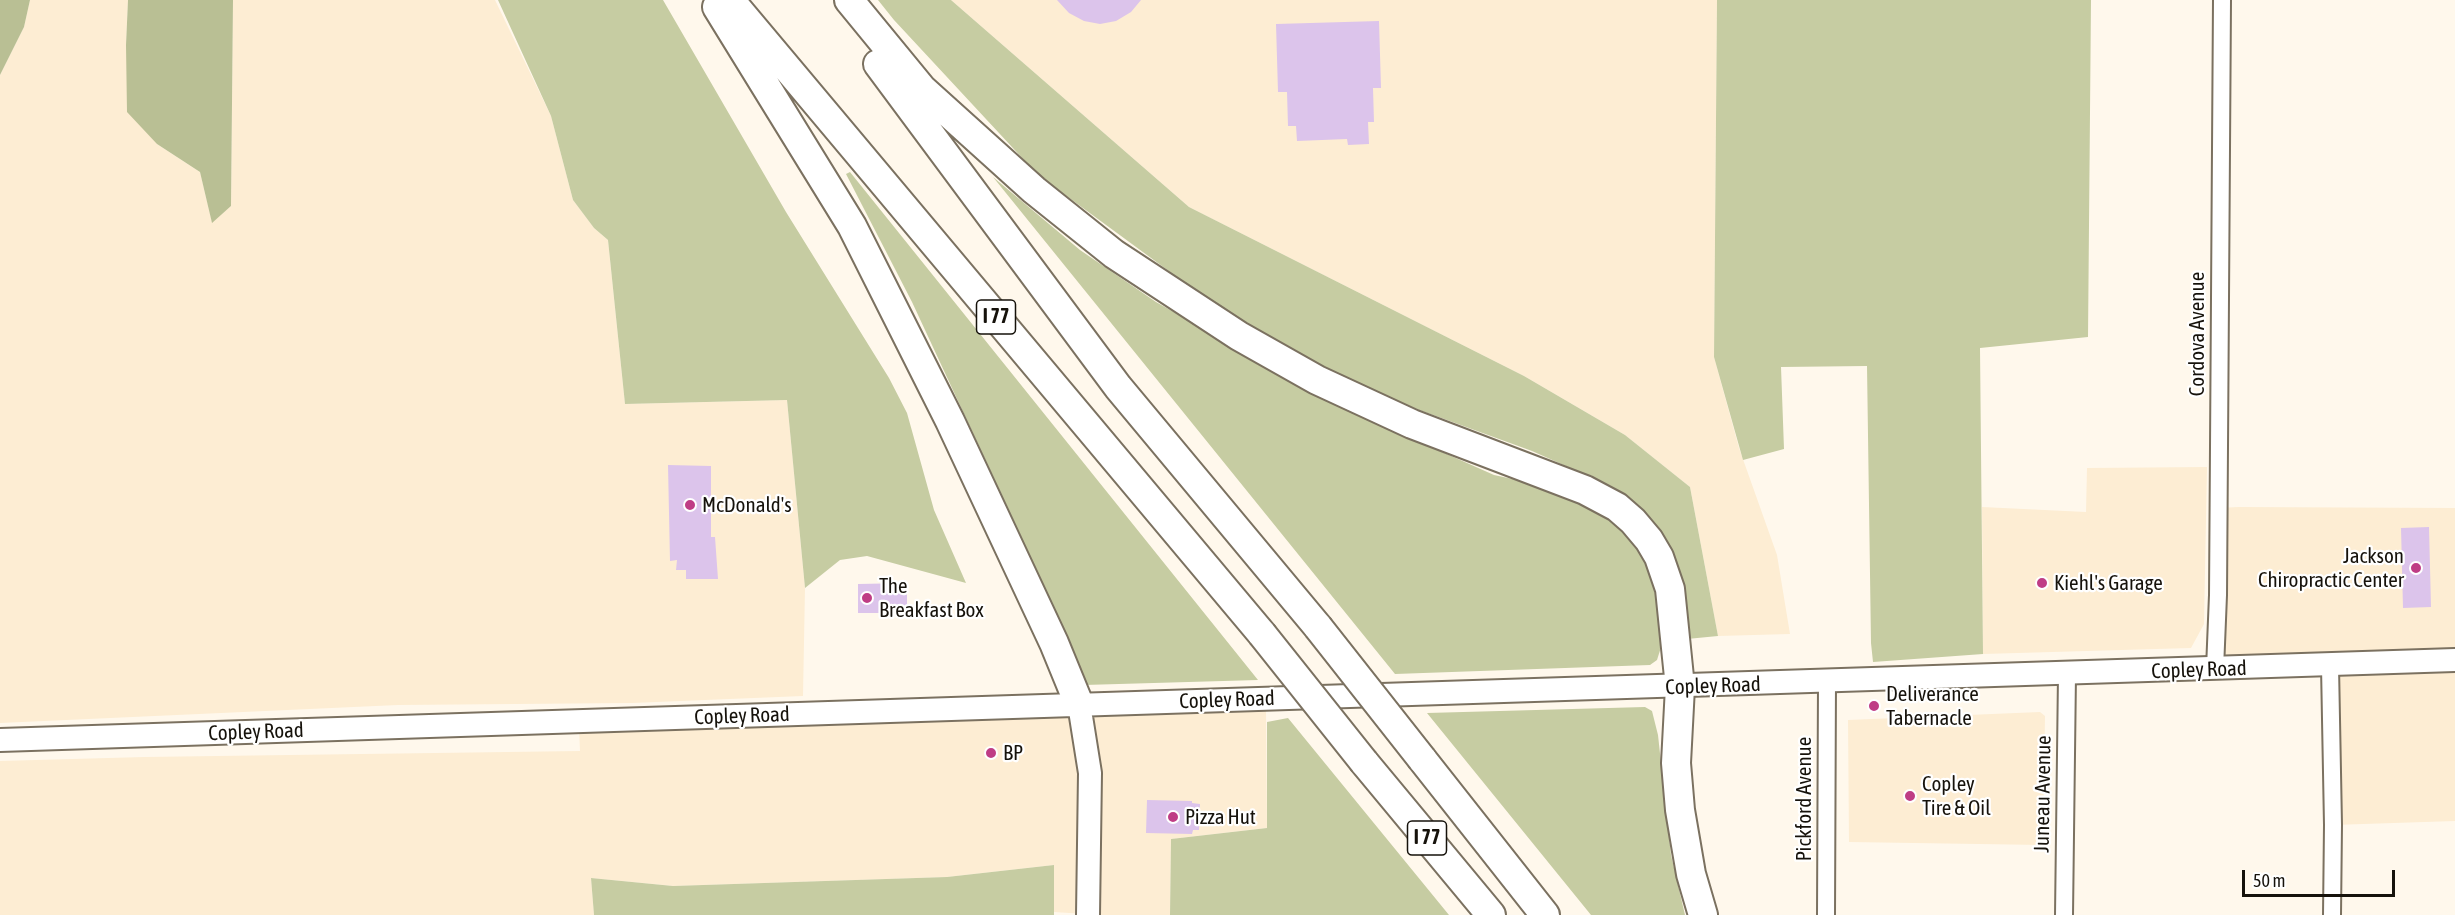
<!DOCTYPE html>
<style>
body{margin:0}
#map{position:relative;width:2455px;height:915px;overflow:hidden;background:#fff8ec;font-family:"Asap Condensed",sans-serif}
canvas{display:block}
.scale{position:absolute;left:2242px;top:870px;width:153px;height:27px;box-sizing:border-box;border:3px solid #16120b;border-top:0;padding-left:8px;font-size:18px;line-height:21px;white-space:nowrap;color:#16120b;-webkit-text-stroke:4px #fff;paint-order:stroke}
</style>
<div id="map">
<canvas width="2455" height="915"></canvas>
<div class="scale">50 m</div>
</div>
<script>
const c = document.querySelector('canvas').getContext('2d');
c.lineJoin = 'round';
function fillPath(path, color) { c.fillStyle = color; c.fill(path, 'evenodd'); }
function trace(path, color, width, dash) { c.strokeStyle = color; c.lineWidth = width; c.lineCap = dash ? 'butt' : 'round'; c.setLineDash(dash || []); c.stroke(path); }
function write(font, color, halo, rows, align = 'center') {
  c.font = font + ' "Asap Condensed",sans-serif'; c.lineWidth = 4.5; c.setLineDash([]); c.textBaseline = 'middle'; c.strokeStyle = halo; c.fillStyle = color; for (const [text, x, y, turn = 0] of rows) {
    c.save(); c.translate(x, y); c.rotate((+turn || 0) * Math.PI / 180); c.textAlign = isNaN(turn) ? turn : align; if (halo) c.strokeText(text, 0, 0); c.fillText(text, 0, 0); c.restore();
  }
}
fillPath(new Path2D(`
 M 30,0 L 128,0 L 126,45 L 157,144 L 200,172 L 212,222 L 231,206 L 233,0 L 495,0 L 551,116 L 573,200 L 594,228 L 608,240 L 625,404 L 787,400 L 805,588 L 803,696 L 632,703 L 398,705 L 0,723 L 0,75 L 24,27 Z
 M 951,0 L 1717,0 L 1714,357 L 1739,448 L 1777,555 L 1790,634 L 1718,636 L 1690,487 L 1625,435 L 1524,376 L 1189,207 Z
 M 2207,467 L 2204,624 L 2191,648 L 1983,654 L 1982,507 L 2086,512 L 2087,468 Z
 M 2239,507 L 2455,508 L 2455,821 L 2333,825 L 2330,666 L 2215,669 L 2217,508 Z
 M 1266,711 L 1267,828 L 1171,839 L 1170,915 L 1100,915 L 1054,912 L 1054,865 L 947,877 L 673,886 L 591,878 L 594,915 L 0,915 L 0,761 L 144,757 L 580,751 L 579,727 Z
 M 2040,712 L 2045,716 L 2043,845 L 1849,842 L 1848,720 Z`), '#fdedd3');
fillPath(new Path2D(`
 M 498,0 L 663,0 L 786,212 L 889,378 L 907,413 L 934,510 L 966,583 L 867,556 L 840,560 L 805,588 L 787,400 L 625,404 L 608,240 L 594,228 L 573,200 L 551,116 Z
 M 878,0 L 951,0 L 1189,207 L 1524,376 L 1625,435 L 1690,487 L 1718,636 L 1687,639 L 1680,574 L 1653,522 L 1611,486 L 1532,451 L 1414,408 L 1316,364 L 1245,327 L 1038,175 L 894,20 Z
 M 1717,0 L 2091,0 L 2088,337 L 1980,348 L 1983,654 L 1873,662 L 1871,643 L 1867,366 L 1781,367 L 1784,449 L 1743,460 L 1714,357 Z
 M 850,172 L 1258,680 L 1084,685 L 1071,644 L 912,302 L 846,174 Z
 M 993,177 L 1080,250 L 1156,302 L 1350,411 L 1494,475 L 1545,486 L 1604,513 L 1623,527 L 1645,559 L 1657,592 L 1662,644 L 1657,660 L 1650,665 L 1395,674 Z
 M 1645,707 L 1652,711 L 1658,735 L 1671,855 L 1685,915 L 1591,915 L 1427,713 Z
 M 1288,718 L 1449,915 L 1170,915 L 1171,839 L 1267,828 L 1267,722 Z
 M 1054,865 L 1054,915 L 594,915 L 591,878 L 673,886 L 947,877 Z`), '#c6cca2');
fillPath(new Path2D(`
 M 0,0 L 30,0 L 24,27 L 0,75 Z
 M 128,0 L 233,0 L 231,206 L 212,223 L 200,172 L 157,144 L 127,112 L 126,45 Z`), '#b9bf94');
fillPath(new Path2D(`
 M 1057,0 L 1141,0 L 1131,12 L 1116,21 L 1100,24 L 1084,21 L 1069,13 Z
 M 1379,21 L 1381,88 L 1373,88 L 1374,122 L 1368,122 L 1369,144 L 1348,145 L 1347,139 L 1297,141 L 1296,126 L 1288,126 L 1287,92 L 1278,92 L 1276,24 Z
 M 668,465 L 711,466 L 711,537 L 715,537 L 718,579 L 686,579 L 686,570 L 676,570 L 677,560 L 670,561 Z
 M 2429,527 L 2431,607 L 2403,608 L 2401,528 Z
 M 907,583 L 907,613 L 858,613 L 858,584 Z
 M 1147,800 L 1192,801 L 1192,803 L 1200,804 L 1199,830 L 1193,830 L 1192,834 L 1146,833 Z`), '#dcc4eb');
const street = new Path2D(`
 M 2330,666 L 2333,825 L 2332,915
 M 2215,669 L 2218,595 L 2222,0
 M 1826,915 L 1827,682
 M 2064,915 L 2067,674`);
const secondary = new Path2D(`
 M 1079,704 L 1090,773 L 1088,915
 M 0,740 L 2455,660`);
const highway = new Path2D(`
 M 730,0 L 1262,634
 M 849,0 L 922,89 L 1034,190 L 1114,254 L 1239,336 L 1317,380 L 1412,424 L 1585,490 L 1617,507 L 1633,521 L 1649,540 L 1659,557 L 1670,589 L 1680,687 L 1676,763 L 1680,810 L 1691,874 L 1703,915
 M 717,7 L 852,226 L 950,421 L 1054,643 L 1079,704
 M 878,64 L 1118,387 L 1318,627
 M 1422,759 L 1545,915
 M 1364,762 L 1491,915`);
trace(street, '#7b7160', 20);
trace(secondary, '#7b7160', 26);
trace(highway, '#7b7160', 32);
trace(street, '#fff', 16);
trace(secondary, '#fff', 22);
trace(highway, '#fff', 28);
const highwayBridge = new Path2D(`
 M 1318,627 L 1422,759
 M 1262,634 L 1364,762`);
trace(highwayBridge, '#7b7160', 32, []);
trace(highwayBridge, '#fff', 28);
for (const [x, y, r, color] of [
 [690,505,6,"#bf3d85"],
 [2416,568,6,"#bf3d85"],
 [2042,583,6,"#bf3d85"],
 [867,598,6,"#bf3d85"],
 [1874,706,6,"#bf3d85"],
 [991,753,6,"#bf3d85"],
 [1910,796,6,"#bf3d85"],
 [1173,817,6,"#bf3d85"]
]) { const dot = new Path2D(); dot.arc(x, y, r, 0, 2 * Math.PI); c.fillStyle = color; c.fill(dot); trace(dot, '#fff', 2); }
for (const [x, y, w] of [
 [996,317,39],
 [1427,838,39]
]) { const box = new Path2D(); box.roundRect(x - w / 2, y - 17, w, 34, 4.5); c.fillStyle = '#fff'; c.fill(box); trace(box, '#16120b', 1.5); }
write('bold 20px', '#16120b', null, [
 ["I 77",996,317],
 ["I 77",1427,838]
]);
write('21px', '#16120b', '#fff', [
 ["Cordova Avenue",2197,334,-90],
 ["Copley Road",2199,670,-2],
 ["Copley Road",1713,686,-2],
 ["Copley Road",1227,700,-2],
 ["Copley Road",742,716,-2],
 ["Copley Road",256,732,-2],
 ["Juneau Avenue",2043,794,-89],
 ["Pickford Avenue",1804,799,-90]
]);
write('21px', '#16120b', '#fff', [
 ["McDonald's",702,505],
 ["Jackson",2404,556,"right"],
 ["Chiropractic Center",2404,580,"right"],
 ["Kiehl's Garage",2054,583],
 ["The",879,586],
 ["Breakfast Box",879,610],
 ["Deliverance",1886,694],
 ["Tabernacle",1886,718],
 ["BP",1003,753],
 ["Copley",1922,784],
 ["Tire & Oil",1922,808],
 ["Pizza Hut",1185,817]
], 'left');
</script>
